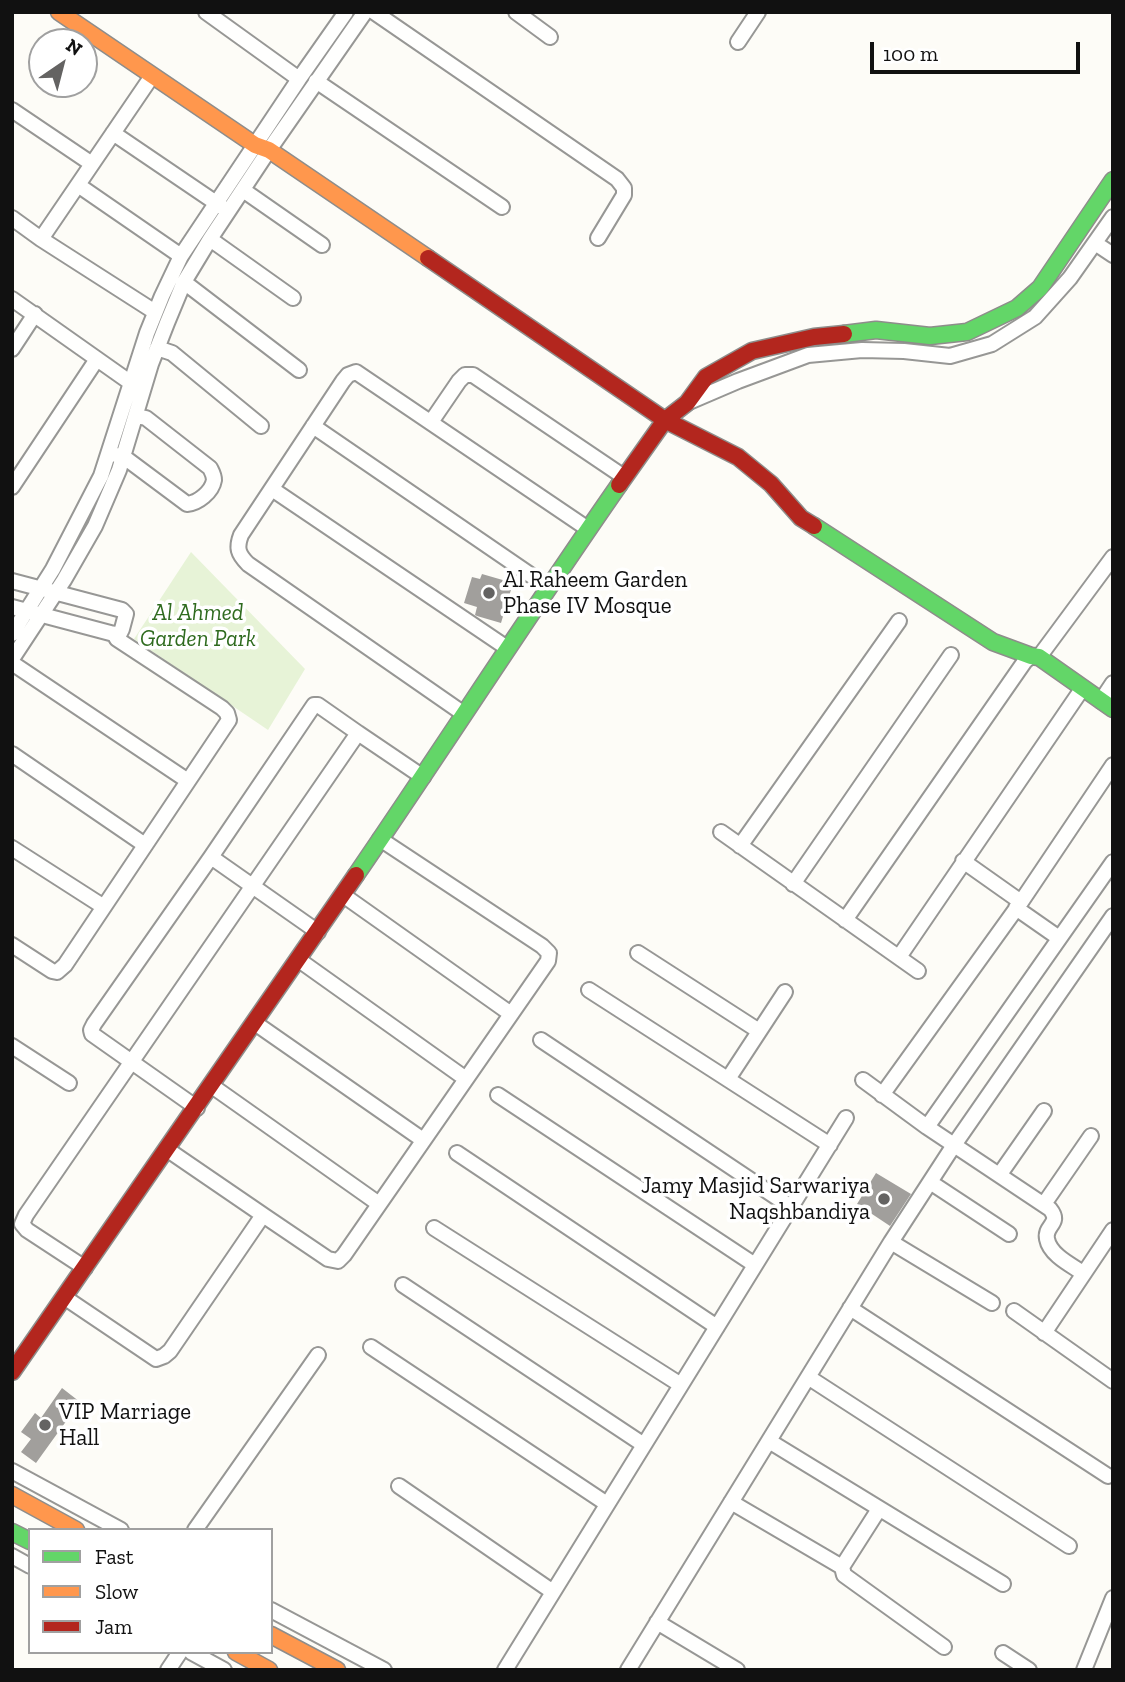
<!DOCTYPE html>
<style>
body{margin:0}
#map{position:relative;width:1125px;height:1682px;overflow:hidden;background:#fdfcf7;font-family:"Zilla Slab",serif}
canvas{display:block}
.frame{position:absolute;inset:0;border:14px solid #111;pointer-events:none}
.legend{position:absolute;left:28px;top:1528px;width:245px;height:126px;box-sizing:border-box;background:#fff;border:2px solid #a0a0a0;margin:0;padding:9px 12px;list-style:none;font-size:21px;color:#111}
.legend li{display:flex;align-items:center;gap:14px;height:35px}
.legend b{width:35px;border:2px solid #a0a0a0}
.north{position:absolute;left:28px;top:28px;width:70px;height:70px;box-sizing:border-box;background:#fff;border:2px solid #a0a0a0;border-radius:50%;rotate:35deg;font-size:19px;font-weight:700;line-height:28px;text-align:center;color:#111}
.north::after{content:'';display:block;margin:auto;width:24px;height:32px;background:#646362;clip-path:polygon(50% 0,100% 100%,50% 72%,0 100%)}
.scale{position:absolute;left:870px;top:42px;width:210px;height:32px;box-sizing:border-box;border:4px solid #111;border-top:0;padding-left:9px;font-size:21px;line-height:24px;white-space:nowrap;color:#111;-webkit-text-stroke:5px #fff;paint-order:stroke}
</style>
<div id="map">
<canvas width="1125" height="1682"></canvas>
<div class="frame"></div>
<ul class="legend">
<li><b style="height:9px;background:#63d668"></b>Fast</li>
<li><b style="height:9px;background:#ff974d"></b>Slow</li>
<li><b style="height:9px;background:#b3261e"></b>Jam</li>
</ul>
<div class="north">N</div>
<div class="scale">100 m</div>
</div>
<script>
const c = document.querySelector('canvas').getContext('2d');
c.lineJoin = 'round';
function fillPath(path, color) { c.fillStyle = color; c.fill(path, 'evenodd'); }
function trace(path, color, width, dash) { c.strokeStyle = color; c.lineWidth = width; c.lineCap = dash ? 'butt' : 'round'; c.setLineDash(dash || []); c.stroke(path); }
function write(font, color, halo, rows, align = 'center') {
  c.font = font + ' "Zilla Slab",serif'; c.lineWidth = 7; c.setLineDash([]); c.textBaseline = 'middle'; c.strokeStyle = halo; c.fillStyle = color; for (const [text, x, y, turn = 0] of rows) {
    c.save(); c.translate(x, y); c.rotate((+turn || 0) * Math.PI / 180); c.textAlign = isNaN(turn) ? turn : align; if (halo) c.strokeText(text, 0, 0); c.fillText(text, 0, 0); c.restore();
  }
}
fillPath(new Path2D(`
 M 191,552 L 305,669 L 268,730 L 134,639 Z`), '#e7f3d7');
fillPath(new Path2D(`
 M 482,574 L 513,583 L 501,623 L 477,616 L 475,615 L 477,607 L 464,603 L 472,577 L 480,579 Z
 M 876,1173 L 911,1194 L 890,1226 L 857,1204 Z
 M 62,1388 L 80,1402 L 36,1463 L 21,1452 L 31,1439 L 21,1432 L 35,1413 L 41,1418 Z`), '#a19f9c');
const street = new Path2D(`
 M 206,12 L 299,79
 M 374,12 L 617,179 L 624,188 L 624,195 L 598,238
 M 516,12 L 550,37
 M 738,42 L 758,12
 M 152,76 L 41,239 L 155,312
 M 316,81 L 502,207
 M 12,110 L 92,164
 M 113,133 L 222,207
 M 78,185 L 181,256
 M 243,190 L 322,245
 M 12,218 L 41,239
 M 210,239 L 293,298
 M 1095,243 L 1113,255
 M 184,282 L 299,370
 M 12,299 L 131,383 L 138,384
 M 157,348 L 172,353 L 261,426
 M 12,349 L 35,314
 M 689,402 L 738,381 L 808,355 L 862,350 L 904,351 L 950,356 L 992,344 L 1035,317 L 1070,278 L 1113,217
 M 431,422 L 459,381 L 465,375 L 473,375 L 624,477
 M 313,426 L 548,587
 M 116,455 L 124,457 L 187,504 C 198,503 212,492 214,480 C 214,475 212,472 210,468 L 146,418 L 136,416
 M 12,487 L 97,359
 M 272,489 L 507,648
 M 12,581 L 122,610 L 126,614 L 122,629 L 120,633 L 114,634 L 12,607
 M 12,634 L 53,569 L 101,476 L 147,333 L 162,296 L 181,256 L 299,79 L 346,12
 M 1039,657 L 1113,557
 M 12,659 L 64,580 L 95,526 L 119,470 L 151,364 L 167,323 L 184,282 L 210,239 L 269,150 L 365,12
 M 12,663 L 188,781
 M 1101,701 L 1113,683
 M 464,714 L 248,564 C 238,554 236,548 241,535 L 343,381 L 348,375 L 356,372 L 588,529
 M 12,754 L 145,845
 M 721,832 L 918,971
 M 740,846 L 899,621
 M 12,848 L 104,907
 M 211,857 L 318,932
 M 963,861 L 1021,902
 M 793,884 L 951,655
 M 343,895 L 511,1014
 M 1016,908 L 1059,938
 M 845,920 L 1025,661 L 1031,656
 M 12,945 L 52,971 L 57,972 L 65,965 L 229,720 L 227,713 L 222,708 L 117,639 L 114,634
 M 638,953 L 759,1031
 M 899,957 L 1082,689
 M 299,960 L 466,1079
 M 589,990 L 830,1145
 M 255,1023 L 423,1140
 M 541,1040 L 791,1207
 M 12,1046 L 69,1083
 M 728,1079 L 785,992
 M 863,1080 L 927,1127 L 1050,1209 C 1062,1224 1044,1225 1047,1239 C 1050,1255 1071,1265 1083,1273
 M 212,1086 L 379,1204
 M 498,1095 L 755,1265
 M 882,1095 L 1021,902 L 1113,765
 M 197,1108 L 92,1034 L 91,1030 L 94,1024 L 211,857 L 314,705 L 318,705 L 358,733
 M 927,1127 L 1113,862
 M 457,1153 L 717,1327
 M 1000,1174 L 1044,1111
 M 930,1182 L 1009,1234
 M 1044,1204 L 1091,1136
 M 263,1215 L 328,1259 L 338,1261 L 344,1255 L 548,961 L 549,953 L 542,946 L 380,839
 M 434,1228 L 681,1385
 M 891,1242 L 992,1303
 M 85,1268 L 27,1230 L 22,1224 L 26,1215 L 358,733 L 423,777
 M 403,1285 L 644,1445
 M 64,1297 L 156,1359 L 164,1356 L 170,1351 L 263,1215 L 168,1150
 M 850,1308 L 1108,1476
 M 1014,1311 L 1113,1381
 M 1044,1333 L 1113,1230
 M 371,1347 L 607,1504
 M 808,1377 L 1069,1546
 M 769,1441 L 1003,1584
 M 12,1471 L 121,1530
 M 399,1486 L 553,1592
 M 731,1502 L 842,1567 L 844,1575 L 944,1647
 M 195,1530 L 318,1355
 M 12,1556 L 30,1566
 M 842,1567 L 879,1509
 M 271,1610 L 384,1670
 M 657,1622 L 737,1670
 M 191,1652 L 224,1670
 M 1003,1653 L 1029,1670
 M 168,1670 L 180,1652
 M 505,1670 L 846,1118
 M 628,1670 L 891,1242 L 954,1145 L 1113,916
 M 1084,1670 L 1113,1598`);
const fast = new Path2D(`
 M 844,334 L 876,330 L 930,336 L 967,332 L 1017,308 L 1040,288 L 1113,180
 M 814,526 L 993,642 L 1031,656 L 1039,657 L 1113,709
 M 356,875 C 445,745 529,614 619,485
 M 12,1532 L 30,1541`);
const slow = new Path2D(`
 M 59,12 L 255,145 L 269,150 L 428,258
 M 12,1495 L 76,1530
 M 271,1635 L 337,1670
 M 236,1652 L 269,1670`);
const jam = new Path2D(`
 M 428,258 L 665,420 L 738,457 L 771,484 L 801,518 L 814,526
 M 619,485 L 665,420 L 687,403 L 706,377 L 752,351 L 814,337 L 844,334
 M 12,1372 L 356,875`);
trace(street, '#979795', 18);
trace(fast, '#8e8d8b', 19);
trace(slow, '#8e8d8b', 19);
trace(jam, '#8e8d8b', 19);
trace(street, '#fffffe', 14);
trace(fast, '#63d668', 16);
trace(slow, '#ff974d', 16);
trace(jam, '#b3261e', 16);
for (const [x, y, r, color] of [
 [489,593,7,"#646362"],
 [884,1199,7,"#646362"],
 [45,1425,7,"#646362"]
]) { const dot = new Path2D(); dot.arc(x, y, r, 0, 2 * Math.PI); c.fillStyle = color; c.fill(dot); trace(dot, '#fff', 2.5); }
write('23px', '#111', '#fff', [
 ["Al Raheem Garden",503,580],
 ["Phase IV Mosque",503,606],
 ["Jamy Masjid Sarwariya",870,1186,"right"],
 ["Naqshbandiya",870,1212,"right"],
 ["VIP Marriage",59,1412],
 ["Hall",59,1438]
], 'left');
write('italic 23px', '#2f6b1f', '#fff', [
 ["Al Ahmed",198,613],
 ["Garden Park",198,639]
]);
</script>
